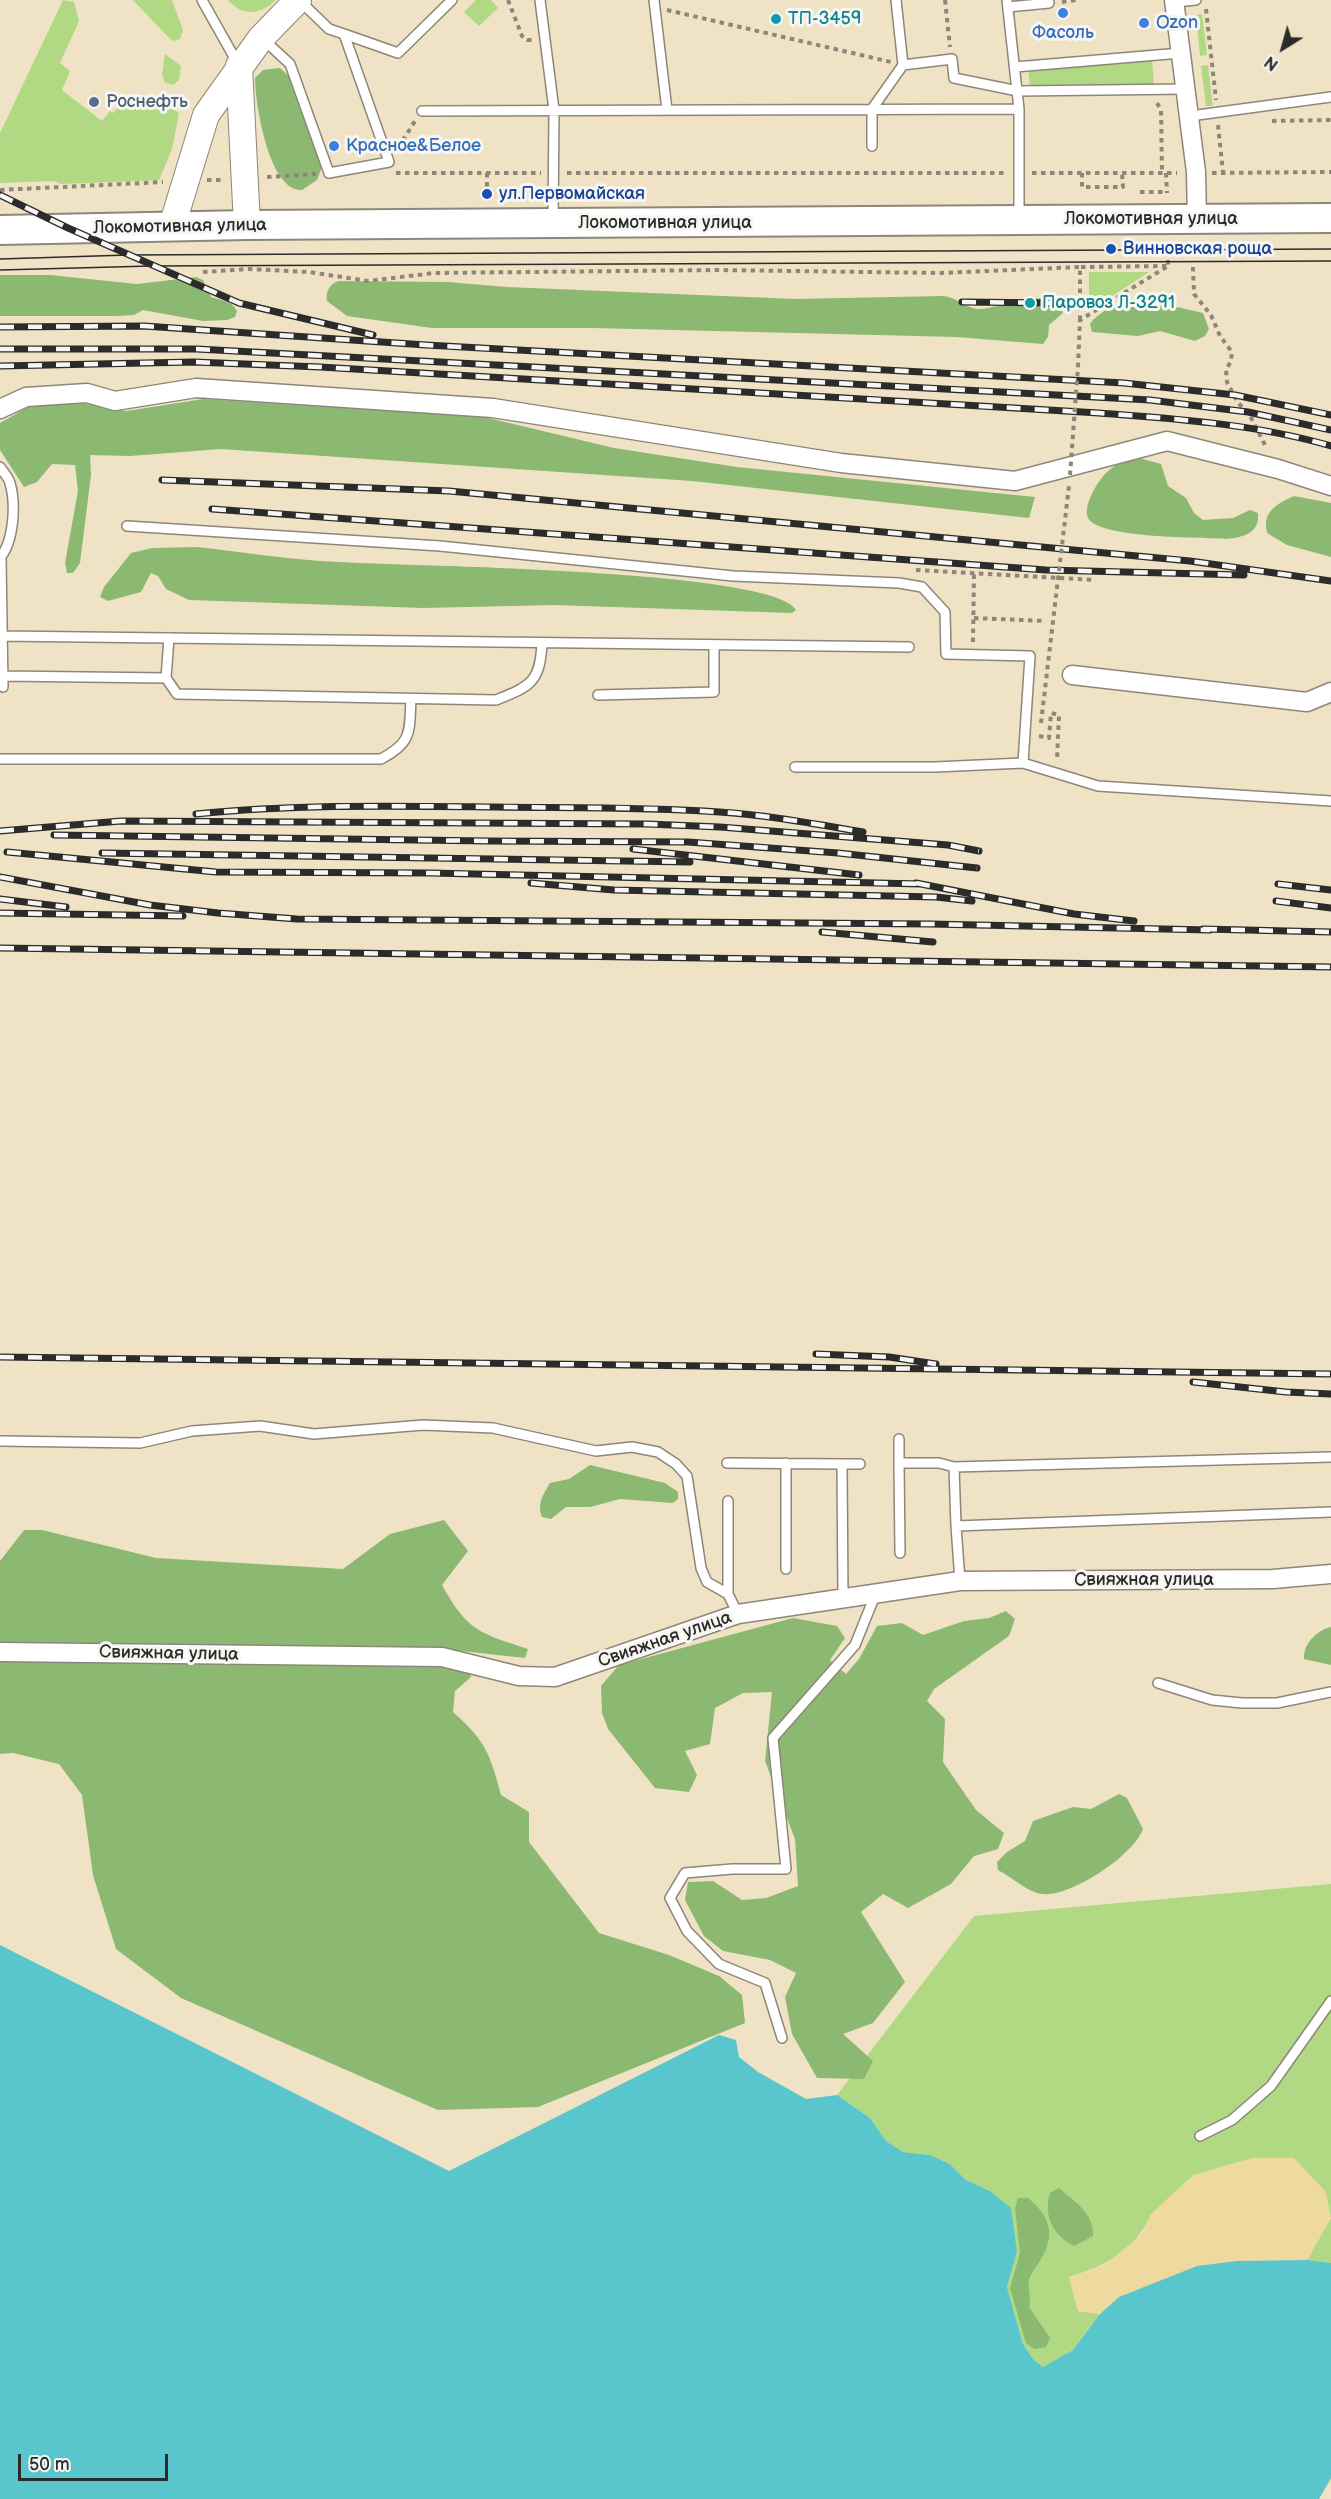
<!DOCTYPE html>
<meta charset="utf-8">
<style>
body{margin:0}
#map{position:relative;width:1331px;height:2499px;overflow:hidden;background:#f0e2c5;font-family:"Balsamiq Sans",sans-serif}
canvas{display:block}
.north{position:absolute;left:1253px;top:18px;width:60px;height:60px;-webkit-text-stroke:4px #f6f6f2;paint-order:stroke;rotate:217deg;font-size:16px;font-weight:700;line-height:24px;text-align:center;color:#2b2b2b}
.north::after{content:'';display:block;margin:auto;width:21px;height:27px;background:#2b2b2b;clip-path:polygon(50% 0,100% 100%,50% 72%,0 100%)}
.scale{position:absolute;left:18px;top:2454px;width:150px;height:27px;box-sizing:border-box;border:3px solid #2b2b2b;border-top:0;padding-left:8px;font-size:18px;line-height:21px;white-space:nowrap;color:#2b2b2b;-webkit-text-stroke:4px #f6f6f2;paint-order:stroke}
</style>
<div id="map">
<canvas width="1331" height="2499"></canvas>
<div class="north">N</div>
<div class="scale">50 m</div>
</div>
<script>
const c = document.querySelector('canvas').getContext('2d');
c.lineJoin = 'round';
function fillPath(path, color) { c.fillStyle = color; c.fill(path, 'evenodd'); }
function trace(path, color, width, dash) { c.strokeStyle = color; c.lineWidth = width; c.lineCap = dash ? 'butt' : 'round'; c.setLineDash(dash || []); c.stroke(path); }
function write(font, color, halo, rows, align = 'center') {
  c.font = font + ' "Balsamiq Sans",sans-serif'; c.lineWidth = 6; c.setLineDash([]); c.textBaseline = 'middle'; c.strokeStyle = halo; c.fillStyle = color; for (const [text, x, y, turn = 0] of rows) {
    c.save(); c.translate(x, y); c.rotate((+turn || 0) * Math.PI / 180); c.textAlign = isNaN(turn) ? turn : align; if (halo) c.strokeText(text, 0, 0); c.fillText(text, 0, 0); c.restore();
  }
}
fillPath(new Path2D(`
 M 63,0 L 74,2 L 79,21 L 60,63 L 70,71 L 62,90 L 102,121 L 110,111 L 113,113 L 120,105 L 131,105 L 143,93 L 179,113 L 172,149 L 159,180 L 61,184 L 54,181 L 0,183 L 0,133 Z
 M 133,0 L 172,0 L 183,30 L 180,39 L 173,41 L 170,39 Z
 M 228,0 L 276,0 C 260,15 243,17 228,0 Z
 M 476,0 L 491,0 L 498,8 L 479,26 L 464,12 Z
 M 1202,14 L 1207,55 L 1200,56 L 1196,15 Z
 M 165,54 L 181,66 L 179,80 L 173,85 L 165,83 L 162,75 Z
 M 1152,59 L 1154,84 L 1030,87 L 1028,70 Z
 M 1208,65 L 1213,106 L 1206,106 L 1201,66 Z
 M 1089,272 L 1149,272 L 1089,311 Z
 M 1331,1884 L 1331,2263 L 1307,2260 L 1331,2217 L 1151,2214 C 1134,2252 1107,2265 1069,2277 L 1078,2311 L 1100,2314 L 1073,2350 L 1043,2367 L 1033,2359 L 1023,2344 L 1007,2287 L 1017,2252 L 990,2191 L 966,2180 L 950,2164 L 930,2155 L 903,2152 L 886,2141 L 870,2118 L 837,2095 L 974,1916 Z`), '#b1d983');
fillPath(new Path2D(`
 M 280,68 L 292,79 L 322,167 L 317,180 L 302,190 C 269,192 255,103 255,78 L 263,70 Z
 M 0,275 L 50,275 L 137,284 L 196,277 L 203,280 L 211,297 C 222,301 231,300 237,311 L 235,317 L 227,320 L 203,321 L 143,310 L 134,315 L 117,316 L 0,316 Z
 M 338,281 L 448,282 L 507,287 L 795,299 L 943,296 C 956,297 964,307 977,309 C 997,311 1054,282 1063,313 L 1049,325 L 1048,337 L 1043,344 L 957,337 L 592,328 L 432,328 L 347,316 L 327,301 C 325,292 330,284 338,281 Z
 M 1138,298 L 1203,313 L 1209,329 L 1205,336 L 1195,341 L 1160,331 L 1138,336 L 1092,332 L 1090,324 C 1099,311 1122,301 1138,298 Z
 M 203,399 L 484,417 L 614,448 L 737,467 L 1035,497 L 1029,518 L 692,481 L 221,449 L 130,456 L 90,455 L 91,475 L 80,563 L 73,573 L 67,573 L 65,563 L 78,491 L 75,465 L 52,464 L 37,482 L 24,487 L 0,450 L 0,423 L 30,406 L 81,403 L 127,411 Z
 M 1139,458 L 1161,464 L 1168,486 L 1186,498 L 1194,513 L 1203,520 L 1233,518 L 1250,510 L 1258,513 C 1260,533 1244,537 1227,539 C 1203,537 1099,539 1088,518 C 1084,509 1091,495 1095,488 C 1106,469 1118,461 1139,458 Z
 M 1294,496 L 1331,503 L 1331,557 L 1287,545 L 1267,533 C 1262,511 1277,504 1294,496 Z
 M 197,547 C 244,552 291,560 338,562 C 400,566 774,569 796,610 L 792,613 L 554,605 L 423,608 L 189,600 L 166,589 L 158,576 L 151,573 L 141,592 L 108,601 L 100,597 L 104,587 L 131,553 L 152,548 Z
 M 590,1465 L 665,1483 L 678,1492 L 678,1499 L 673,1503 L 620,1499 L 590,1507 L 566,1507 L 551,1519 L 542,1517 C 537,1503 543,1495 550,1483 L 569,1479 Z
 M 444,1520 L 468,1551 L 442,1585 C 468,1632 480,1633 528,1649 L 525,1658 L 452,1650 L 0,1645 L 0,1561 L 24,1530 L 42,1530 L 156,1558 L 343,1569 L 390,1534 Z
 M 1006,1611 L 1015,1619 L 1009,1636 L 934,1689 L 927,1701 L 945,1719 L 943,1762 L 976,1810 L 1004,1833 L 998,1849 L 974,1856 L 951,1884 L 908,1908 L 883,1894 L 861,1912 L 905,1982 L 873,2023 L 843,2034 L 873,2061 L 864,2079 L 817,2078 L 792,2034 L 785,1997 L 796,1973 L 770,1960 L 723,1951 L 704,1936 L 685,1900 L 688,1882 L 713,1881 L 742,1900 L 766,1898 L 798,1886 L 795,1839 L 765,1761 L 772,1692 L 743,1693 L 715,1708 L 710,1744 L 685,1751 L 697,1775 L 689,1792 L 655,1788 L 608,1729 L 602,1713 L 601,1686 L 619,1665 L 793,1618 L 837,1626 L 845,1638 L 830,1660 L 846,1674 L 859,1659 L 877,1626 L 902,1623 L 923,1635 L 964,1621 L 989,1618 Z
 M 1331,1627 L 1331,1665 L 1304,1659 C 1303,1644 1317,1630 1331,1627 Z
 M 0,1657 L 468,1665 L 471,1677 L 455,1691 L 453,1712 C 486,1741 490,1754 501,1795 L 529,1812 L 529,1842 L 599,1933 L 669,1955 L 719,1976 L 742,1995 L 745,2023 L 538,2107 L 438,2110 L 181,1998 L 116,1949 L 93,1875 L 82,1795 L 59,1764 L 13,1753 L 0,1754 Z
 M 1119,1794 L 1127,1798 L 1143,1829 C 1134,1855 1071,1897 1043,1894 C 1028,1893 1012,1877 998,1870 L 997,1862 L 1007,1852 L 1025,1841 L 1033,1821 L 1073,1807 L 1091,1809 Z
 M 1059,2188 C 1075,2202 1094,2213 1093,2236 L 1074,2246 C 1053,2235 1043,2216 1050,2193 Z
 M 1018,2198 L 1028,2198 C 1050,2216 1056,2234 1041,2259 C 1038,2265 1031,2273 1029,2279 C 1027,2288 1032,2298 1029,2307 L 1050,2338 L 1046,2347 L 1034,2349 L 1026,2343 L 1010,2288 L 1020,2253 L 1015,2208 Z`), '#8cb971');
fillPath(new Path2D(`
 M 1252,2158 L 1294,2158 L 1326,2192 L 1331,2218 L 1307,2260 L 1237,2261 L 1119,2297 L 1100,2314 L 1078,2311 L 1069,2277 L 1105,2265 L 1142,2234 L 1151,2214 L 1193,2175 Z`), '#eeda9e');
fillPath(new Path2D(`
 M 0,1945 L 449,2171 L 719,2035 L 736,2040 L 739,2057 L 758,2072 L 806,2099 L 837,2095 L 870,2118 L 886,2141 L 903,2152 L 930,2155 L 950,2164 L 966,2180 L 990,2191 L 1011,2208 L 1017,2252 L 1007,2287 L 1023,2344 L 1033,2359 L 1043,2367 L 1073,2350 L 1100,2314 L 1119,2297 L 1197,2266 L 1237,2261 L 1307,2260 L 1331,2263 L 1331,2478 L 1319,2499 L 0,2499 Z`), '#59c6cd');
const service = new Path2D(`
 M 202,0 L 238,64
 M 540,0 L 554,110 L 553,221
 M 654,0 L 667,110
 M 896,0 L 903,65 L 952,59 L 954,78 L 1018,91 L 1186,89
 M 1007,0 L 1019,109 L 1019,216
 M 1175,2 L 1196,0
 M 1008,7 L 1049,3 L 1048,0
 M 344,34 L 398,53 L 452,0
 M 264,40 L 290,64 L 329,173 L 389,162 L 344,34 L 329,29 L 299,0
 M 1015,67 L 1181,53
 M 422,111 L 1019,109
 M 1190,116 L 1331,97
 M 872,146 L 872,109 L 903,65
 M 0,467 C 3,472 9,478 10,483 C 16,504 14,541 0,558
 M 127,526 L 440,546 L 733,576 L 899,583 L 922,587 L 945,612 L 946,654 L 1030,656 L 1023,763
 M 1,558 L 3,687
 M 2,636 L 909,647
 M 169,638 L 166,678 L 177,694 L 496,700 C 531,686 540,682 542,643
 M 3,676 L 166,678
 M 598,695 L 714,692 L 714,645
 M 0,759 L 381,759 C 413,742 409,732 411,699
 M 795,767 L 935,767 L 1023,763 L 1098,786 L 1331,801
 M 899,1439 L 899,1463
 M 0,1441 L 140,1443 L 192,1431 L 260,1426 L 314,1434 L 423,1425 L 493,1428 L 596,1451 L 632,1447 L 658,1452 L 676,1464 L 687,1476 L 701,1568 L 707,1582 L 728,1594
 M 727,1463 L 842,1464 L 843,1598
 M 786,1463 L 786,1569
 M 842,1464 L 860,1464
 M 728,1501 L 728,1594 L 738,1614
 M 956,1526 L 954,1467 L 1331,1457
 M 900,1553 L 899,1463 L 939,1463 L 954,1467
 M 960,1581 L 956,1526 L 1331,1512
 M 1158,1683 L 1212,1700 L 1242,1703 L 1277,1703 L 1331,1692
 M 782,2038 L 765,1983 L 719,1964 L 687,1931 L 670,1898 L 685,1873 L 732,1869 L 786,1869 L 773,1738 L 855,1645 L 876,1593
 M 1200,2136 L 1232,2120 L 1271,2086 L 1331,2001`);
const minor = new Path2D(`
 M 1174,0 L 1196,172 L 1197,219
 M 0,409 L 26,397 L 87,393 L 115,401 L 196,388 L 493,408 L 841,463 L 1015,481 L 1167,441 L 1278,469 L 1331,486
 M 1072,675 L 1307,702 L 1331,692
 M 0,1652 L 442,1657 L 519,1676 L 555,1677 L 738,1614 L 960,1581 L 1273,1579 L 1331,1574`);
const secondary = new Path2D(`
 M 239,66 L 247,225
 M 172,226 L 206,115 L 261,38 L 298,0`);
const primary = new Path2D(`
 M 0,230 L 247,225 L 1331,218`);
trace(service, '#8e8678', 12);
trace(minor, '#8e8678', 21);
trace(secondary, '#8e8678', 28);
trace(primary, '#8e8678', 32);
trace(new Path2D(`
 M 508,0 L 522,36 L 527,40 L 532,40
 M 945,0 L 950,47
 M 1062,2 L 1076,0
 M 1206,9 L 1216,100
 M 667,10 L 891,62
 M 1157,103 L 1161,110 L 1162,173
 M 1272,121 L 1331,120
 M 1218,125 L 1223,172
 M 398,148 L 415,121
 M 396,173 L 541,173
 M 487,173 L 487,194
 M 567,173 L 1006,173
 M 1032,173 L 1177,173
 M 1082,173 L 1082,187 L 1123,187 L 1122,173
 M 1166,173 L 1167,193
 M 1212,173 L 1331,172
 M 267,177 L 316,174
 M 207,180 L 223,180
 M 0,190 L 163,182
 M 1140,192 L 1167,192
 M 1168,242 L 1168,266
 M 1193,267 L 1194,294 L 1211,315 L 1220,336 L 1232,352 L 1231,361 L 1226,370 L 1227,382 L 1238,403 L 1248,412 L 1266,447
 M 203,272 L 249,269 L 309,272 L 368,281 L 434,273 L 718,270 L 941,273 L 1080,267
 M 1080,320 L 1080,267 L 1167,266
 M 1078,367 L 1080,320 L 1168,266
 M 916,570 L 1095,580
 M 974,618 L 1045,621
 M 973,642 L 974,573
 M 1039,736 L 1049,738 L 1051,713 L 1059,715 L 1057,759`), '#8e8678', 4, [4.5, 4.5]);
trace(service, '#fff', 9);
trace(minor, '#fff', 18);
trace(secondary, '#fff', 26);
trace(primary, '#fff', 28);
trace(new Path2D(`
 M 0,259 L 128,255 L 1331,249
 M 0,270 L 151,266 L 1331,261`), '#2b2b2b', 1.5);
const rail = new Path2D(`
 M 0,195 L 68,228 L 239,303 L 373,335
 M 962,302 L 1057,303
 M 0,327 L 144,326 L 426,345 L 1124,383 L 1235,395 L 1331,415
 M 0,349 L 197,349 L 1150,400 L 1248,412 L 1331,430
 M 0,366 L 194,362 L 320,367 L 1099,413 C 1177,419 1256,424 1331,446
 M 162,480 L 449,491 L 1190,561 L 1331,581
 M 212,509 L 1046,570 L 1244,575
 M 196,814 C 296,804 395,806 496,807 C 570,808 645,807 719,812 C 768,815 815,824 863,832
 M 0,831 L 121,821 L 647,824 L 720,827 L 948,845 L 979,851
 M 54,835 L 488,841 L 688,842 L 838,853 L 977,868
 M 633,849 L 859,875
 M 7,852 L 216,872 L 430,873 L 922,884
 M 102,853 L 690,862
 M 0,877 L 150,905 L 218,913 L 297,919 L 931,924 L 1210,930
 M 531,883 L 614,890 L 936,897 L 972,901
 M 916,883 L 1074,914 L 1134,921
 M 1278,884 L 1331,890
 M 0,899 L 66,907
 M 1276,901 L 1331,908
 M 0,913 L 183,916
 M 1203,929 L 1331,932
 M 822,932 L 933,942
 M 0,948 L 1331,967
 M 816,1354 L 889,1357 L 936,1364
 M 0,1357 L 1331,1374
 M 1193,1382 L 1286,1392 L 1331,1394`);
trace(rail, '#2b2b2b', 7);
trace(rail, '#f6f6f2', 4.5, [14]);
trace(new Path2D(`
 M 1070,475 L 1078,367
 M 1041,723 L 1069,486`), '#8e8678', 4, [4.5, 4.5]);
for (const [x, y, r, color] of [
 [1063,13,6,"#3f7fe0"],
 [776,19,6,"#0f9aa8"],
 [1144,23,6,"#3f7fe0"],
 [94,102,6,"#5c6f8a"],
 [334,146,6,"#3f7fe0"],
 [487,194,6,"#1a4fb4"],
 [1111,249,6,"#1a4fb4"],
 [1030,303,6,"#0f9aa8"]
]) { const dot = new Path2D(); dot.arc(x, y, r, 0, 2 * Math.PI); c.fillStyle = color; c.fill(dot); trace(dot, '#f6f6f2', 2); }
write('18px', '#0d838f', '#f6f6f2', [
 ["ТП-3459",788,19],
 ["Паровоз Л-3291",1042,303]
], 'left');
write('18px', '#366cbe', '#f6f6f2', [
 ["Ozon",1156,23],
 ["Фасоль",1063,33,"center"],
 ["Красное&Белое",346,146]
], 'left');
write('18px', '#4e5e75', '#f6f6f2', [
 ["Роснефть",106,102]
], 'left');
write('18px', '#164399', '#f6f6f2', [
 ["ул.Первомайская",499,194],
 ["Винновская роща",1123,249]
], 'left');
write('18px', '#2b2b2b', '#f6f6f2', [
 ["Локомотивная улица",1151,219],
 ["Локомотивная улица",665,223],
 ["Локомотивная улица",180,227,-1],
 ["Свияжная улица",1144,1580],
 ["Свияжная улица",665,1640,-19],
 ["Свияжная улица",169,1654,1]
]);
</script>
